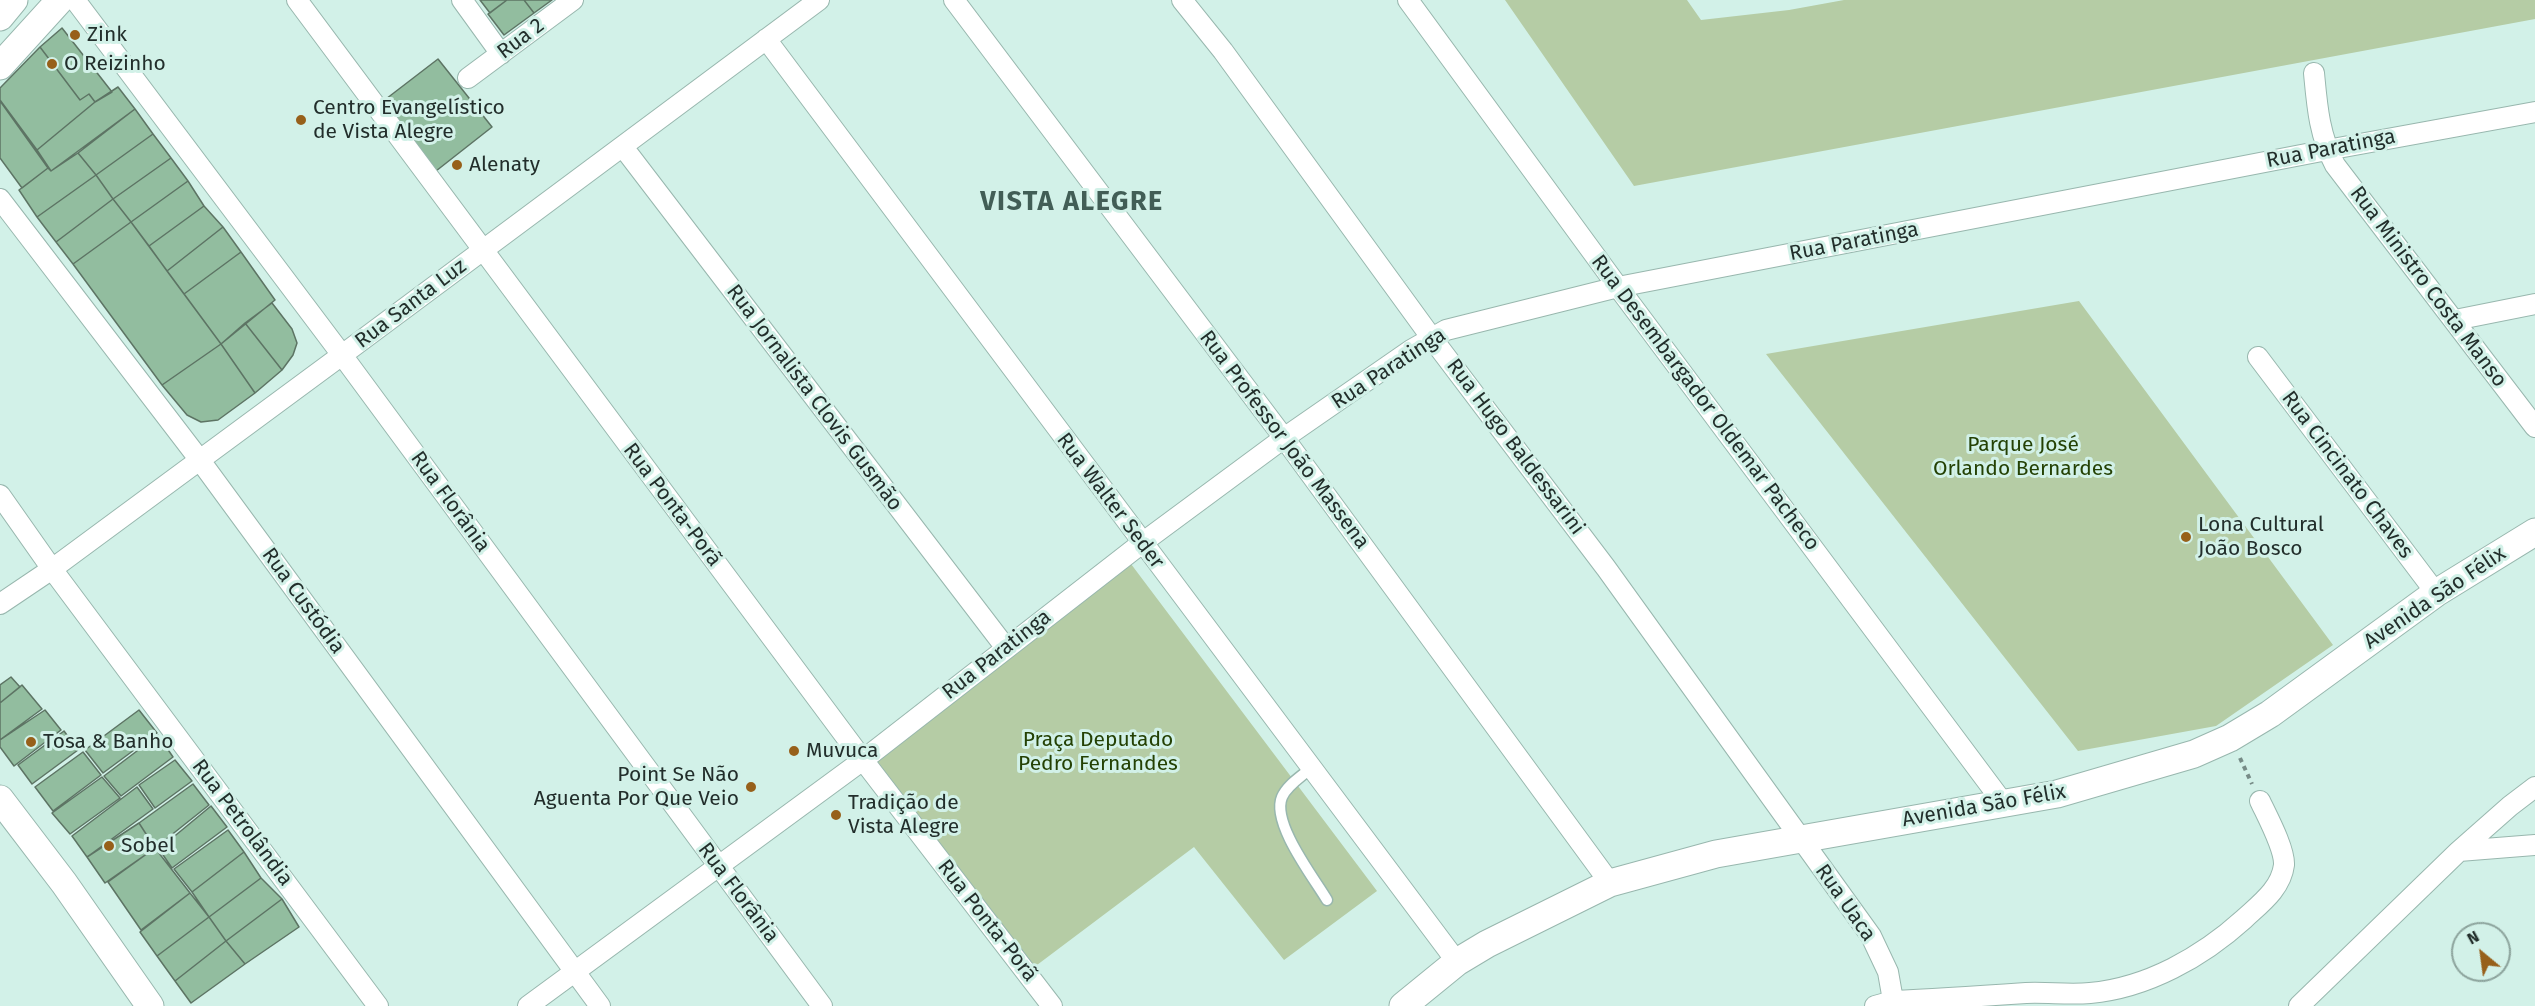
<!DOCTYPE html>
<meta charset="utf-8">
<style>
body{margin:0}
#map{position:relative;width:2535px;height:1006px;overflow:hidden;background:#d2f1e8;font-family:"Fira Sans",sans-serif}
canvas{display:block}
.north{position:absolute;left:2451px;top:922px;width:60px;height:60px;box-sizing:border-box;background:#d2f1e8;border:2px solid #8ca39c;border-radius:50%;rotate:331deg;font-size:16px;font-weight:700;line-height:24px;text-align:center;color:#222e2b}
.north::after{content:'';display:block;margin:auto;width:21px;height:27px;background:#97601a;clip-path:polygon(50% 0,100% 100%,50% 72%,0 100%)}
</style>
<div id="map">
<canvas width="2535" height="1006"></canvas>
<div class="north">N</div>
</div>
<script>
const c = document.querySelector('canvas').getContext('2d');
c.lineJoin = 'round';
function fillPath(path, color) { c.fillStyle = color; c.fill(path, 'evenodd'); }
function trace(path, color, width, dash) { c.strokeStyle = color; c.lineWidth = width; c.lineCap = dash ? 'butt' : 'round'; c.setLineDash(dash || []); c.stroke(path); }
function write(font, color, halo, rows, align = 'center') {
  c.font = font + ' "Fira Sans",sans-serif'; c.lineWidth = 6; c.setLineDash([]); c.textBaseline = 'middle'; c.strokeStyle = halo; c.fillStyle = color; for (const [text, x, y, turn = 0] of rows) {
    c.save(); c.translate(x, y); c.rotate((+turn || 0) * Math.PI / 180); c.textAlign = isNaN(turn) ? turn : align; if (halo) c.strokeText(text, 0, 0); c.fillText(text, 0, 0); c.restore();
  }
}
fillPath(new Path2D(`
 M 1505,0 L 1687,0 L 1701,20 L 1789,10 L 1844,0 L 2535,0 L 2535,19 L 1634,186 Z
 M 2079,301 L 2333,645 L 2216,726 L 2078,751 L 1766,354 Z
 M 1128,560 L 1377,891 L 1284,960 L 1194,847 L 1029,971 L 871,760 Z`), '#b5cca5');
const building = new Path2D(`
 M 480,0 L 507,0 L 490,13 Z
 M 507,0 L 524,0 L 534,13 L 504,35 L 488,14 Z
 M 524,0 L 552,0 L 534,13 Z
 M 62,28 L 112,92 L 95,102 L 89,94 L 80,100 L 40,47 Z
 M 40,47 L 80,100 L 89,94 L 95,102 L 37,150 L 0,100 L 0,88 Z
 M 438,59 L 492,127 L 436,171 L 382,102 Z
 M 118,87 L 135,109 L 51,171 L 37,150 L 95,102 Z
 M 0,101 L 48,168 L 22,188 L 0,158 Z
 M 135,109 L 153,134 L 96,175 L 78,153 Z
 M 153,134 L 171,158 L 113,199 L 96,175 Z
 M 78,153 L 96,175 L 37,217 L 19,190 L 48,168 L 51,171 Z
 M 171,158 L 188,181 L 131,222 L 113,199 Z
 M 96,175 L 113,199 L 56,242 L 37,217 Z
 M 188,181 L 204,206 L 149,246 L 131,222 Z
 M 113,199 L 131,222 L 73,264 L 56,242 Z
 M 204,206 L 223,227 L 167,271 L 149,246 Z
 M 131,222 L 221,344 L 162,385 L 73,264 Z
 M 223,227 L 241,252 L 184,294 L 167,271 Z
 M 241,252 L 275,300 L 221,344 L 184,294 Z
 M 272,303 L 292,329 L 297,343 L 293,355 L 282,370 L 245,323 Z
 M 245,323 L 282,370 L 255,393 L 221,344 Z
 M 221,344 L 255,393 L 218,420 L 201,422 L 187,415 L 162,385 Z
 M 11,677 L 20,687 L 0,703 L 0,685 Z
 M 22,685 L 42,709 L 0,740 L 0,703 Z
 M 45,710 L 61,730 L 14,766 L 0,747 L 0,740 Z
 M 139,710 L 157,733 L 103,773 L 85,750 Z
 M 64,731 L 78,750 L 32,784 L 18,765 Z
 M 158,735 L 173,757 L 121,796 L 104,776 Z
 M 83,752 L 101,775 L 53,811 L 35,787 Z
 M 175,760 L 192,781 L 155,808 L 139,785 Z
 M 102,777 L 120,798 L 70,834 L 52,813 Z
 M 193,784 L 209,805 L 155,848 L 139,823 Z
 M 137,787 L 153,809 L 87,857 L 72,836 Z
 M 211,806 L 227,827 L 172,868 L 159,849 Z
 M 139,823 L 155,848 L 105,883 L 87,857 Z
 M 228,830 L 244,852 L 192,892 L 174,869 Z
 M 155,848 L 190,893 L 141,930 L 108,882 Z
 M 244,852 L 261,878 L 209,917 L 192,892 Z
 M 261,878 L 282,899 L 226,941 L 209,917 Z
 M 190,893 L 209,917 L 157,956 L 140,932 Z
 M 282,899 L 299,927 L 245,964 L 226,941 Z
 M 209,917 L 226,941 L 175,981 L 157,956 Z
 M 226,941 L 245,964 L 191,1003 L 175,981 Z`);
fillPath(building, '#92bd9f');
trace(building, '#5d7464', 1.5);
const lane = new Path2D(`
 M 1311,768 C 1301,777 1287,785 1282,797 C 1271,823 1314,878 1327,900`);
const street = new Path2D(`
 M 75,0 L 342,355 L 822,1006
 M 297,0 L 863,760 L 1052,1006
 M 462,0 L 501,54
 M 954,0 L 1284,438 L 1610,883
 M 1182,0 L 1223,51 L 1431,337 L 1606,568 L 1871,936 L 1888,972 L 1894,1006
 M 1408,0 L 1618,287 L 2004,804
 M 766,39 L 1457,962
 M 2314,73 C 2317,105 2319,135 2335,165 L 2535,427
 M 468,78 L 573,0
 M 623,147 L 1006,648
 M 0,199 L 199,459 L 600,1006
 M 2455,320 L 2535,304
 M 2258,357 L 2436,593
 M 0,495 L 52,569 L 378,1006
 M 0,604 L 52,569 L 342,355 L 819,0
 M 2459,851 L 2535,845
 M 528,1006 L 863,760 L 1142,543 L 1284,438 L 1411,350 L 1446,330 L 1618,287 L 2327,150 L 2535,112
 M 1875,1006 L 1893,1001 C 1938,999 1982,996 2026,993 C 2047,992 2069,995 2090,993 C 2147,988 2202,957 2244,919 C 2260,904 2281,889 2284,865 C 2285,849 2267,816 2260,801
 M 2299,1006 L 2459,851 L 2510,806 L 2535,787`);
const secondary = new Path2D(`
 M 0,17 L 14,0
 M 0,66 L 60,0
 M 0,799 L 64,883 L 150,1006
 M 1403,1006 L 1457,962 L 1487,944 L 1610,883 L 1716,854 L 2057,794 L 2194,754 L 2230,738 L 2270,714 L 2436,593 L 2535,532`);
trace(lane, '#98b7ae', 13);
trace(street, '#98b7ae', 22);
trace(secondary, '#98b7ae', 29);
trace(new Path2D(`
 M 2240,758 L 2252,784`), '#778c87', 4, [4.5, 4.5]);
trace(lane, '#fff', 10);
trace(street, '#fff', 20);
trace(secondary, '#fff', 27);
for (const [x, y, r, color] of [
 [75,35,6,"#97601a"],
 [52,64,6,"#97601a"],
 [301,120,6,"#97601a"],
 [457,165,6,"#97601a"],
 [2186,537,6,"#97601a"],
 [31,742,6,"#97601a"],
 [794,751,6,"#97601a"],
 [751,787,6,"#97601a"],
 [836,815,6,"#97601a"],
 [109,846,6,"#97601a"]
]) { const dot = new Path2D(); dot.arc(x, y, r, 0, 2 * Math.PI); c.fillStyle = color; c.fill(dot); trace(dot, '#d2f1e8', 2); }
write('21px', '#222e2b', '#d2f1e8', [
 ["Zink",87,35],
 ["O Reizinho",64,64],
 ["Centro Evangelístico",313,108],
 ["de Vista Alegre",313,132],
 ["Alenaty",469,165],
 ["Lona Cultural",2198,525],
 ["João Bosco",2198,549],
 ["Tosa & Banho",43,742],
 ["Muvuca",806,751],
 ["Point Se Não",739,775,"right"],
 ["Aguenta Por Que Veio",739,799,"right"],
 ["Tradição de",848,803],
 ["Vista Alegre",848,827],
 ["Sobel",121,846]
], 'left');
write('21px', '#222e2b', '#d2f1e8', [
 ["Rua 2",521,39,-37],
 ["Rua Paratinga",2331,149,-11],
 ["Rua Paratinga",1854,242,-11],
 ["Rua Ministro Costa Manso",2428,287,53],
 ["Rua Santa Luz",411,304,-37],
 ["Rua Paratinga",1389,369,-33],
 ["Rua Jornalista Clovis Gusmão",814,398,53],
 ["Rua Desembargador Oldemar Pacheco",1705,403,53],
 ["Rua Professor João Massena",1284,440,53],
 ["Rua Hugo Baldessarini",1515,447,53],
 ["Rua Cincinato Chaves",2347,475,53],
 ["Rua Walter Seder",1110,501,53],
 ["Rua Florânia",450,502,54],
 ["Rua Ponta-Porã",672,505,53],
 ["Avenida São Félix",2435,598,-34],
 ["Rua Custódia",303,601,54],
 ["Rua Paratinga",997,655,-38],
 ["Avenida São Félix",1984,806,-10],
 ["Rua Petrolândia",242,823,53],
 ["Rua Florânia",738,893,53],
 ["Rua Uaca",1845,903,55],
 ["Rua Ponta-Porã",987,921,52]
]);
write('21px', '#244104', '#d2f1e8', [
 ["Parque José",2023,445],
 ["Orlando Bernardes",2023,469],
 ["Praça Deputado",1098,740],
 ["Pedro Fernandes",1098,764]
]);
c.letterSpacing = '1.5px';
write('bold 27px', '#425e56', '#d2f1e8', [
 ["VISTA ALEGRE",1072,202]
]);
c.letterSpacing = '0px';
</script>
